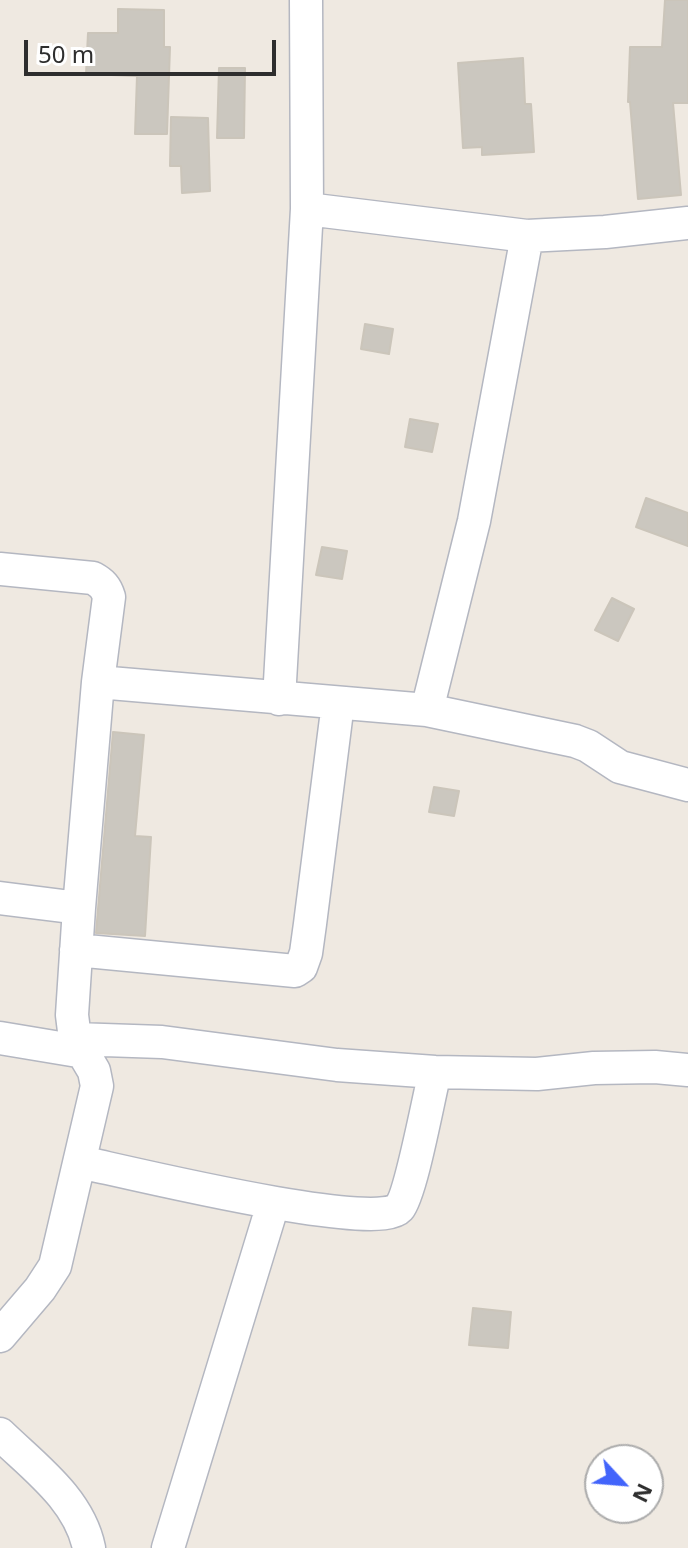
<!DOCTYPE html>
<style>
body{margin:0}
#map{position:relative;width:688px;height:1548px;overflow:hidden;background:#efe9e1;font-family:"Noto Sans",sans-serif}
canvas{display:block}
.north{position:absolute;left:584px;top:1444px;width:80px;height:80px;box-sizing:border-box;background:#fff;border:2px solid #ababab;border-radius:50%;rotate:116deg;font-size:22px;font-weight:700;line-height:32px;text-align:center;color:#2e2e2e}
.north::after{content:'';display:block;margin:auto;width:28px;height:36px;background:#4264fb;clip-path:polygon(50% 0,100% 100%,50% 72%,0 100%)}
.scale{position:absolute;left:24px;top:40px;width:252px;height:36px;box-sizing:border-box;border:4px solid #2e2e2e;border-top:0;padding-left:10px;font-size:24px;line-height:28px;white-space:nowrap;color:#2e2e2e;-webkit-text-stroke:6px #fff;paint-order:stroke}
</style>
<div id="map">
<canvas width="688" height="1548"></canvas>
<div class="north">N</div>
<div class="scale">50 m</div>
</div>
<script>
const c = document.querySelector('canvas').getContext('2d');
c.lineJoin = 'round';
function fillPath(path, color) { c.fillStyle = color; c.fill(path, 'evenodd'); }
function trace(path, color, width, dash) { c.strokeStyle = color; c.lineWidth = width; c.lineCap = dash ? 'butt' : 'round'; c.setLineDash(dash || []); c.stroke(path); }
const building = new Path2D(`
 M 665,0 L 688,0 L 688,103 L 673,103 L 681,195 L 638,199 L 630,102 L 628,102 L 630,47 L 662,47 Z
 M 118,9 L 164,10 L 164,47 L 170,47 L 167,134 L 135,134 L 137,76 L 86,74 L 88,33 L 118,33 Z
 M 523,58 L 525,104 L 531,104 L 534,152 L 482,155 L 482,147 L 463,148 L 458,63 Z
 M 219,68 L 245,68 L 244,138 L 217,138 Z
 M 171,117 L 208,118 L 210,191 L 182,193 L 181,166 L 170,166 Z
 M 365,324 L 393,329 L 389,354 L 361,349 Z
 M 410,419 L 438,424 L 432,452 L 405,447 Z
 M 646,498 L 688,513 L 688,546 L 636,527 Z
 M 322,547 L 347,551 L 342,579 L 316,575 Z
 M 612,598 L 634,609 L 618,641 L 595,630 Z
 M 113,732 L 144,735 L 135,836 L 151,837 L 145,936 L 96,933 Z
 M 434,787 L 459,791 L 454,816 L 429,812 Z
 M 473,1308 L 511,1312 L 508,1348 L 469,1345 Z`);
fillPath(building, '#cbc7bf');
trace(building, '#cbc5ba', 2);
const minor = new Path2D(`
 M 307,209 L 527,236 L 605,232 L 688,223
 M 0,569 L 93,578 C 102,583 106,587 109,597 L 98,682 L 79,908 L 72,1015 L 75,1039 L 94,1071 L 97,1086 L 55,1266 L 40,1289 L 0,1336
 M 98,682 L 427,710 L 575,741 L 588,746 L 620,767 L 688,785
 M 279,699 L 307,209 L 306,0
 M 427,710 L 474,521 L 527,236
 M 0,898 L 79,908
 M 76,950 L 295,971 L 301,967 L 306,953 L 310,924 L 338,703
 M 0,1038 L 84,1052
 M 75,1039 L 162,1042 L 337,1065 L 435,1072 L 537,1074 L 594,1068 L 655,1067 L 688,1070
 M 80,1162 C 123,1171 376,1233 399,1208 C 411,1195 429,1095 435,1072
 M 0,1434 C 34,1467 79,1499 89,1548
 M 168,1548 L 273,1204`);
trace(minor, '#b4b7c1', 35);
trace(minor, '#fff', 32);
</script>
